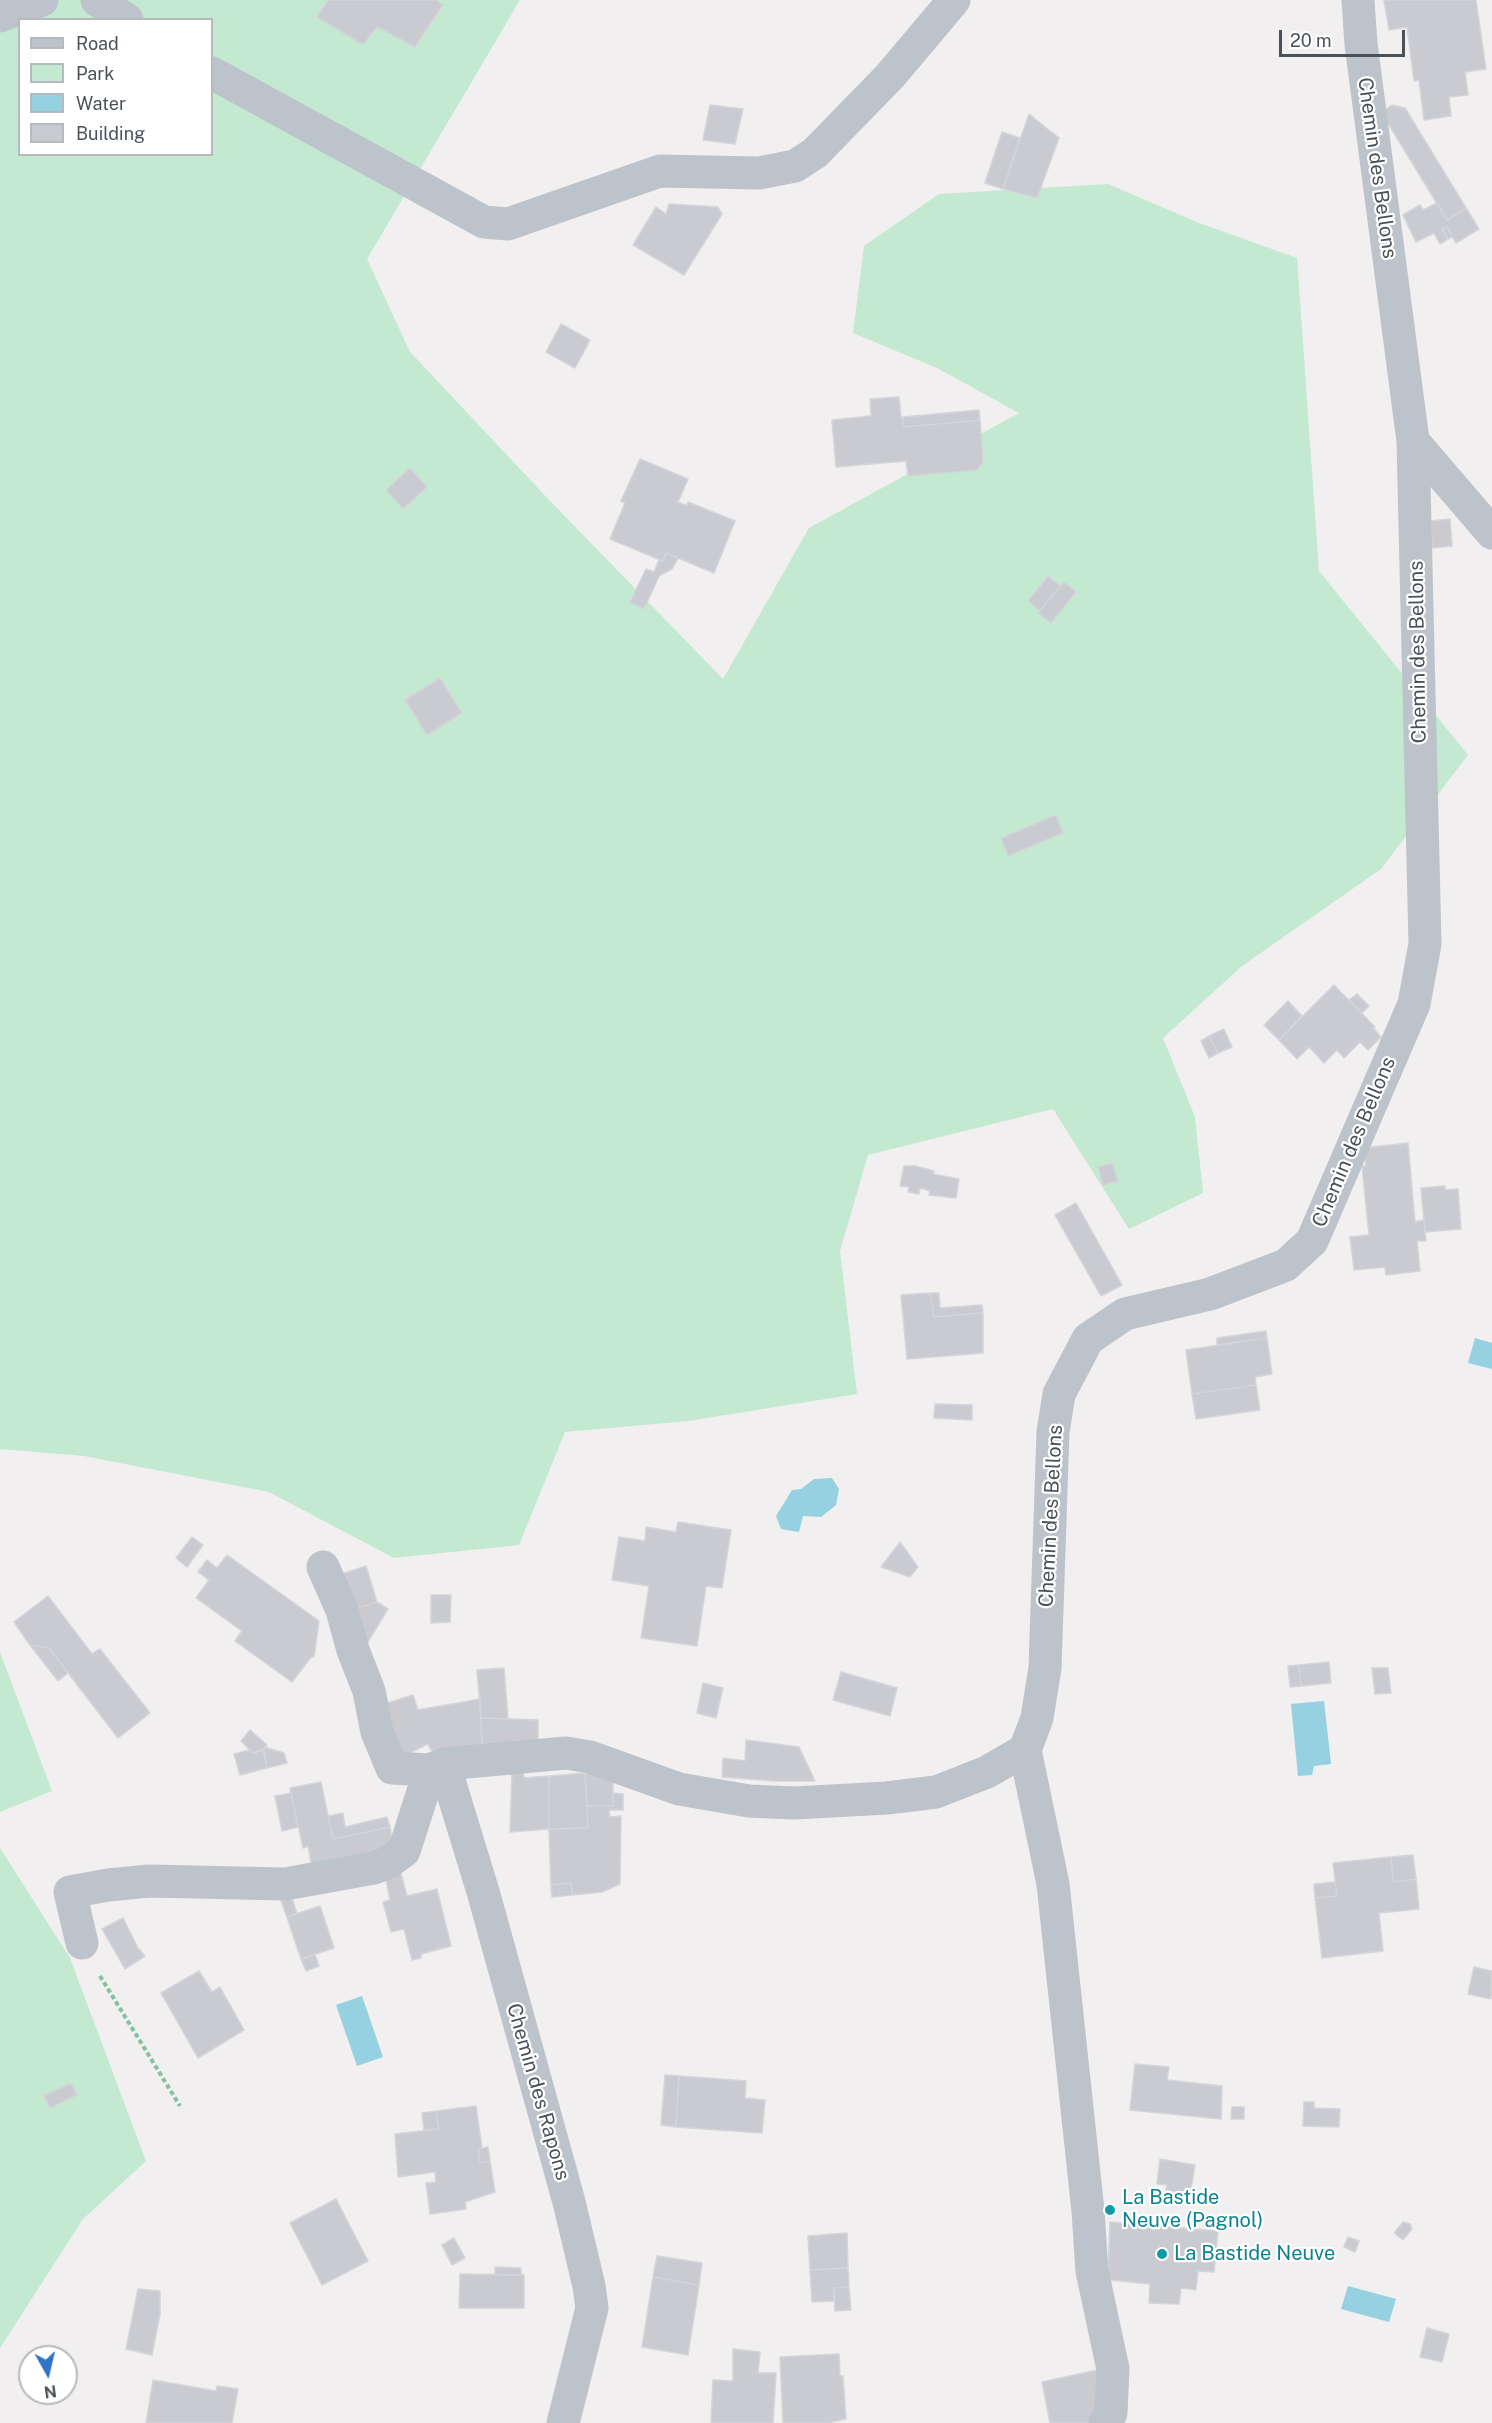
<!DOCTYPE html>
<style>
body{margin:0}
#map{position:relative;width:1492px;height:2423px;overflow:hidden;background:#f1efef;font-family:"Public Sans",sans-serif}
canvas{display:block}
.legend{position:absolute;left:18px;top:18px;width:195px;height:138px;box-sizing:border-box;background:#fff;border:2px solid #b6babd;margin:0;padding:8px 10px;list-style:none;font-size:18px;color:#49525a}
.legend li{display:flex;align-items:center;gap:12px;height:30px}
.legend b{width:30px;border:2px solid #b6babd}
.north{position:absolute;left:18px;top:2345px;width:60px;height:60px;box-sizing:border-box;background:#fff;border:2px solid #b6babd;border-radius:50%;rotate:172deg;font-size:16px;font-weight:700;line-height:24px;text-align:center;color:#49525a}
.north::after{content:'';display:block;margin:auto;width:21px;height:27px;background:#3074ca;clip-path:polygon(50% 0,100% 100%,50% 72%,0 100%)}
.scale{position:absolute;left:1279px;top:30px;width:126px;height:27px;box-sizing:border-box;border:3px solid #49525a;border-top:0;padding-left:8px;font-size:18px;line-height:21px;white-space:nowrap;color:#49525a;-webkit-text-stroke:4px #fff;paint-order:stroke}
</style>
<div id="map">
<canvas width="1492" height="2423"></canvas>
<ul class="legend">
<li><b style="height:8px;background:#bcc3ca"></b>Road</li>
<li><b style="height:16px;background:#c3e9d1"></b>Park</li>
<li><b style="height:16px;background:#95d1e1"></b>Water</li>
<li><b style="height:16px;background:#c9cbd1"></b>Building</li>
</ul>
<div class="north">N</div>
<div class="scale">20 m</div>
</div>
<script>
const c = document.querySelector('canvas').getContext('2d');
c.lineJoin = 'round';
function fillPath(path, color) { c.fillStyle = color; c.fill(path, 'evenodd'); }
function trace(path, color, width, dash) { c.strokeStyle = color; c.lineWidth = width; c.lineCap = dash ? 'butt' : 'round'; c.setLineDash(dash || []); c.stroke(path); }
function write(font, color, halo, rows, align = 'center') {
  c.font = font + ' "Public Sans",sans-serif'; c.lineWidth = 4.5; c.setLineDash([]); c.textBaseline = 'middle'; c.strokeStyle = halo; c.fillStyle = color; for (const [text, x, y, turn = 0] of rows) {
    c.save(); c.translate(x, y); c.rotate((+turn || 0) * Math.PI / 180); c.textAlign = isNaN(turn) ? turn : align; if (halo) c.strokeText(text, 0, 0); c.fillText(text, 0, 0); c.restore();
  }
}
fillPath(new Path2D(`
 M 0,0 L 520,0 L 367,259 L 410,352 L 552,503 L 723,679 L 809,528 L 1019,413 L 937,368 L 853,333 L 864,246 L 939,194 L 1108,184 L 1199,223 L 1297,258 L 1319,571 L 1468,755 L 1381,869 L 1242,966 L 1163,1038 L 1195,1117 L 1203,1193 L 1129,1229 L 1053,1109 L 868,1155 L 840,1251 L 857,1394 L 688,1421 L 565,1432 L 519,1545 L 394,1558 L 269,1492 L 84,1456 L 0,1449 ZM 20,20 L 212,20 L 212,154 L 20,154 Z
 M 0,1652 L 52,1791 L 0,1812 Z
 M 0,1848 L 70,1958 L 146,2161 L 83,2219 L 0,2348 Z`), '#c3e9d1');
fillPath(new Path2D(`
 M 1475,1338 L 1492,1343 L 1492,1369 L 1468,1363 Z
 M 832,1478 L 839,1489 L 836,1505 L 821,1517 L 803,1516 L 799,1532 L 781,1529 L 776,1516 L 792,1490 L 801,1489 L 814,1479 Z
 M 1324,1701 L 1331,1764 L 1314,1766 L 1312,1775 L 1298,1776 L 1291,1704 Z
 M 362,1996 L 383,2057 L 357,2066 L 336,2005 Z
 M 1348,2286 L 1396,2299 L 1389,2322 L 1341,2309 Z`), '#95d1e1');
const building = new Path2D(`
 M 328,0 L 436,0 L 443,5 L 415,47 L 377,27 L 363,45 L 317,17 Z
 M 1384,0 L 1476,0 L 1486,69 L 1465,72 L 1468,95 L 1449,97 L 1451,116 L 1424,120 L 1419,80 L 1414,81 L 1407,27 L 1389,30 Z
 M 710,105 L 743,109 L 735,144 L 703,140 Z
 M 1392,105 L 1405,108 L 1466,208 L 1447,220 L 1386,120 L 1383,111 Z
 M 1029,114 L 1059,138 L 1037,198 L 1003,189 Z
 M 1002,132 L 1020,138 L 1003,189 L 985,183 Z
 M 1437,203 L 1447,220 L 1466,208 L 1479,229 L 1456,243 L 1447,227 L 1442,229 L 1448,239 L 1440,244 L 1434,233 L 1416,242 L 1403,215 L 1420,205 L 1423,210 Z
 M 669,204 L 718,207 L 722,214 L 684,275 L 633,245 L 656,207 L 666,214 Z
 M 1447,227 L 1452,237 L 1448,239 L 1442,229 Z
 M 561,324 L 590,340 L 575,368 L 546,352 Z
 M 899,397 L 901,417 L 903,417 L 904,427 L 980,420 L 983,462 L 977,470 L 908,476 L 906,461 L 836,467 L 832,420 L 871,416 L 870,399 Z
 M 979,410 L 980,420 L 904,427 L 903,417 Z
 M 640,459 L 688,479 L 678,502 L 687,506 L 688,502 L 735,521 L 714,573 L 666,553 L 663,561 L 610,539 L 625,503 L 621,501 Z
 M 410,468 L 427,487 L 403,509 L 386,490 Z
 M 1450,519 L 1452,546 L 1432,548 L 1431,521 Z
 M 666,553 L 678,558 L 672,569 L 659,576 L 644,609 L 630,602 L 646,569 L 654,572 L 659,560 L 663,561 Z
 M 1048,576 L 1060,586 L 1040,611 L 1028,601 Z
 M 1064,582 L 1076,592 L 1051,623 L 1038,613 Z
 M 440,678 L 462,713 L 427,735 L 405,700 Z
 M 1056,815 L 1063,833 L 1008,856 L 1001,838 Z
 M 1334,985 L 1375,1027 L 1373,1028 L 1381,1037 L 1368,1050 L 1360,1042 L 1344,1058 L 1337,1050 L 1324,1063 L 1309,1047 L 1297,1059 L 1279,1040 Z
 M 1357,994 L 1369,1006 L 1362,1013 L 1349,1000 Z
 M 1288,1001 L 1302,1016 L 1279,1040 L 1264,1025 Z
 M 1224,1029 L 1232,1047 L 1218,1053 L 1209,1036 Z
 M 1209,1036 L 1218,1053 L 1209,1058 L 1201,1041 Z
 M 1408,1143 L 1415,1222 L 1424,1220 L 1426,1241 L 1417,1241 L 1420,1271 L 1386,1275 L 1385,1267 L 1354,1270 L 1350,1237 L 1369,1235 L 1362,1166 L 1366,1166 L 1364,1148 Z
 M 1112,1163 L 1118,1181 L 1103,1185 L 1098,1167 Z
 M 904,1166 L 915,1166 L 934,1171 L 933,1174 L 959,1179 L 956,1198 L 929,1195 L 930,1191 L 920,1188 L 919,1194 L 908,1192 L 909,1187 L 900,1186 Z
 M 1445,1186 L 1445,1190 L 1458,1189 L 1461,1229 L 1425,1232 L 1421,1188 Z
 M 1076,1203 L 1122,1285 L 1101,1296 L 1055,1215 Z
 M 930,1293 L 934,1317 L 983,1313 L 983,1353 L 907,1359 L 901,1295 Z
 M 930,1293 L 939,1293 L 940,1308 L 982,1305 L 983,1313 L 934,1317 Z
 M 1266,1331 L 1267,1338 L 1217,1345 L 1217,1338 Z
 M 1267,1338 L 1272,1374 L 1255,1377 L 1256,1385 L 1192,1394 L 1186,1350 Z
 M 1256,1385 L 1260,1410 L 1196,1419 L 1192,1394 Z
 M 935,1404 L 972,1405 L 972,1420 L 934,1418 Z
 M 678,1522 L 731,1530 L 722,1588 L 706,1586 L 697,1646 L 641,1638 L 649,1586 L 612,1580 L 619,1537 L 645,1541 L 646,1527 L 676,1532 Z
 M 192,1537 L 203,1545 L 187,1567 L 176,1558 Z
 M 900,1542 L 918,1567 L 910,1577 L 881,1567 Z
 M 227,1555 L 319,1621 L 314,1657 L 312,1656 L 292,1682 L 235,1641 L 242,1631 L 196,1598 L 209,1580 L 198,1572 L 207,1560 L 217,1568 Z
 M 366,1566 L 377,1602 L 350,1610 L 336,1576 Z
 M 431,1595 L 451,1595 L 450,1622 L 431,1623 Z
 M 48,1596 L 92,1654 L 100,1649 L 150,1713 L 118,1738 L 49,1648 L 30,1645 L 14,1622 Z
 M 377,1602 L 388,1609 L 361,1653 L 350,1610 Z
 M 30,1645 L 49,1648 L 68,1673 L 58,1681 Z
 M 1329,1662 L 1331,1683 L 1301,1686 L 1299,1665 Z
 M 1299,1665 L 1301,1686 L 1290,1687 L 1288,1666 Z
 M 504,1668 L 508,1719 L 481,1718 L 477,1670 Z
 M 1372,1668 L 1388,1668 L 1391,1693 L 1375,1694 Z
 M 841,1672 L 897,1688 L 890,1716 L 833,1700 Z
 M 703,1683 L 723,1688 L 716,1718 L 697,1713 Z
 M 413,1695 L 418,1710 L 480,1699 L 482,1747 L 438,1753 L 430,1749 L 428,1744 L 399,1758 L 381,1705 Z
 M 481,1718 L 538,1720 L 538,1749 L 482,1747 Z
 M 250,1730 L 267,1745 L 261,1751 L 253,1753 L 241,1741 Z
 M 746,1740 L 799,1747 L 815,1781 L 774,1781 L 722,1777 L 723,1758 L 745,1761 Z
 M 264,1747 L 284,1753 L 287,1763 L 267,1768 Z
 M 263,1749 L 267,1768 L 240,1775 L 234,1754 L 249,1750 L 253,1753 Z
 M 523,1769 L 524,1778 L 549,1776 L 549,1829 L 510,1832 L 512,1770 Z
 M 585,1773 L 613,1773 L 613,1806 L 587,1806 Z
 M 585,1773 L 588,1828 L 549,1829 L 549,1776 Z
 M 321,1782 L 333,1839 L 390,1827 L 393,1847 L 312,1867 L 308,1846 L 303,1848 L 290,1788 Z
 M 291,1793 L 298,1827 L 282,1831 L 275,1796 Z
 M 613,1793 L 623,1794 L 623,1810 L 609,1810 L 610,1817 L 621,1816 L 620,1884 L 602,1892 L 572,1895 L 571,1883 L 551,1885 L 549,1829 L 588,1828 L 587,1806 L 613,1806 Z
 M 343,1813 L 345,1827 L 387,1817 L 390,1827 L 333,1839 L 328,1816 Z
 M 1413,1855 L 1416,1879 L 1393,1882 L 1391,1857 Z
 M 1391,1857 L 1393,1882 L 1416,1879 L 1419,1909 L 1379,1913 L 1383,1951 L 1322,1958 L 1315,1898 L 1337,1896 L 1333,1863 Z
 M 400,1870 L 407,1896 L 437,1889 L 451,1946 L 421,1954 L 421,1958 L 412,1960 L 404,1929 L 391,1932 L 383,1902 L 390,1900 L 385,1874 Z
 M 1335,1882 L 1337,1896 L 1315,1898 L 1314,1884 Z
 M 571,1883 L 572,1895 L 552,1897 L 551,1885 Z
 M 292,1898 L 297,1914 L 287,1917 L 281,1901 Z
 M 320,1906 L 334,1948 L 301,1959 L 287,1917 Z
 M 123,1918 L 138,1948 L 145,1956 L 125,1969 L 102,1929 Z
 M 315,1955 L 319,1966 L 306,1971 L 301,1959 Z
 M 1474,1967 L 1492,1971 L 1491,1999 L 1468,1994 Z
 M 199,1971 L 212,1992 L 220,1987 L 244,2030 L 198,2058 L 161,1993 Z
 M 1135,2064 L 1169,2067 L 1167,2080 L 1222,2086 L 1221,2119 L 1130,2110 Z
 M 665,2075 L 679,2076 L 676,2127 L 661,2125 Z
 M 679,2076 L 746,2081 L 745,2098 L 765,2100 L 762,2133 L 676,2127 Z
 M 71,2083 L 77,2095 L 50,2108 L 44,2096 Z
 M 1304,2102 L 1314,2102 L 1314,2108 L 1340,2109 L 1339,2127 L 1303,2126 Z
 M 476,2106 L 482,2148 L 478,2149 L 480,2163 L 490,2161 L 495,2192 L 465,2202 L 466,2209 L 430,2214 L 426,2183 L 436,2182 L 435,2172 L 398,2177 L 395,2134 L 439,2129 L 436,2111 Z
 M 1232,2107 L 1244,2107 L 1244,2119 L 1231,2119 Z
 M 436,2111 L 439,2129 L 424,2130 L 422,2113 Z
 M 488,2147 L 490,2161 L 480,2163 L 478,2149 Z
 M 1160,2159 L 1195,2165 L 1190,2195 L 1166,2190 L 1167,2185 L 1157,2184 Z
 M 336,2199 L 368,2261 L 322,2285 L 290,2223 Z
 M 1110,2222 L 1218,2231 L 1214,2272 L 1198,2271 L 1196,2290 L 1181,2288 L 1179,2304 L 1149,2303 L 1150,2284 L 1110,2280 L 1108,2277 Z
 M 1403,2222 L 1410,2224 L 1412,2229 L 1403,2240 L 1394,2233 Z
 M 847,2233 L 848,2268 L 810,2270 L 808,2236 Z
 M 1348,2237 L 1359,2241 L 1355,2252 L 1344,2247 Z
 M 454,2238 L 465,2258 L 452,2265 L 442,2245 Z
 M 657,2256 L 702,2263 L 699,2285 L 653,2277 Z
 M 495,2267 L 521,2268 L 521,2275 L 495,2275 Z
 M 848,2268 L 849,2287 L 834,2288 L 834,2301 L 812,2302 L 810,2270 Z
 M 460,2274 L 524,2275 L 524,2308 L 459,2308 Z
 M 653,2277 L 699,2285 L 688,2355 L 642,2347 Z
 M 849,2287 L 851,2310 L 835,2311 L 834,2288 Z
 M 138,2289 L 160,2291 L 160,2314 L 152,2355 L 126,2349 Z
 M 1427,2328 L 1449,2334 L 1442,2362 L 1420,2357 Z
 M 733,2349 L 760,2352 L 758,2373 L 776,2373 L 773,2423 L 711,2423 L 713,2380 L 733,2381 Z
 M 839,2354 L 840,2376 L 843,2376 L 846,2419 L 828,2423 L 783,2423 L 780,2357 Z
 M 1102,2369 L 1094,2423 L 1050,2423 L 1042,2382 Z
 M 153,2380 L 216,2391 L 217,2386 L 238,2389 L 232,2423 L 146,2423 Z`);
fillPath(building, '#c9cbd1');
trace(building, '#d3d5d9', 1.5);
trace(new Path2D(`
 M 100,1976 L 180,2106`), '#7fc3a1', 4, [4.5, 3]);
trace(new Path2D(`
 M 97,0 L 127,20
 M 0,16 L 42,0
 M 212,73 L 484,222 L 508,224 L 660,171 L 759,173 L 795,166 L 815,153 L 890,76 L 954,0
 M 1413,441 L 1492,533
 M 323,1567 L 342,1610 L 353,1650 L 369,1691 L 377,1732 L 392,1768 L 430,1770 L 444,1764 L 566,1753 L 590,1757 L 679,1789 L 749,1801 L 794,1803 L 887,1798 L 936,1792 L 987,1772 L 1025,1750 L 1037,1718 L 1045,1668 L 1053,1432 L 1059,1394 L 1088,1339 L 1125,1314 L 1210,1294 L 1286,1265 L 1312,1241 L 1414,1004 L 1425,944 L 1413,441 L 1361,44 L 1358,0
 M 1025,1750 L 1053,1884 L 1088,2211 L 1092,2271 L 1113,2369 L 1111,2413 L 1105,2423
 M 444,1764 L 484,1895 L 569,2202 L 589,2286 L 592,2308 L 563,2423
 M 82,1943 L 70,1892 L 108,1885 L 149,1881 L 285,1884 L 374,1868 L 389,1862 L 404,1851 L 430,1770`), '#bcc3ca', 33);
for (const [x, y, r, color] of [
 [1110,2210,6,"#0f9aa8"],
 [1162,2254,6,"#0f9aa8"]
]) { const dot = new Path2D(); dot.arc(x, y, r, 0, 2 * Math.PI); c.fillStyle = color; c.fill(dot); trace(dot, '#fff', 2); }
write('20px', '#49525a', '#fff', [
 ["Chemin des Bellons",1377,168,82],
 ["Chemin des Bellons",1418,652,-91],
 ["Chemin des Bellons",1354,1142,-67],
 ["Chemin des Bellons",1051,1516,-87],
 ["Chemin des Rapons",538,2092,74]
]);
write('20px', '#0d838f', '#fff', [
 ["La Bastide",1122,2198],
 ["Neuve (Pagnol)",1122,2221],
 ["La Bastide Neuve",1174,2254]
], 'left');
</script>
